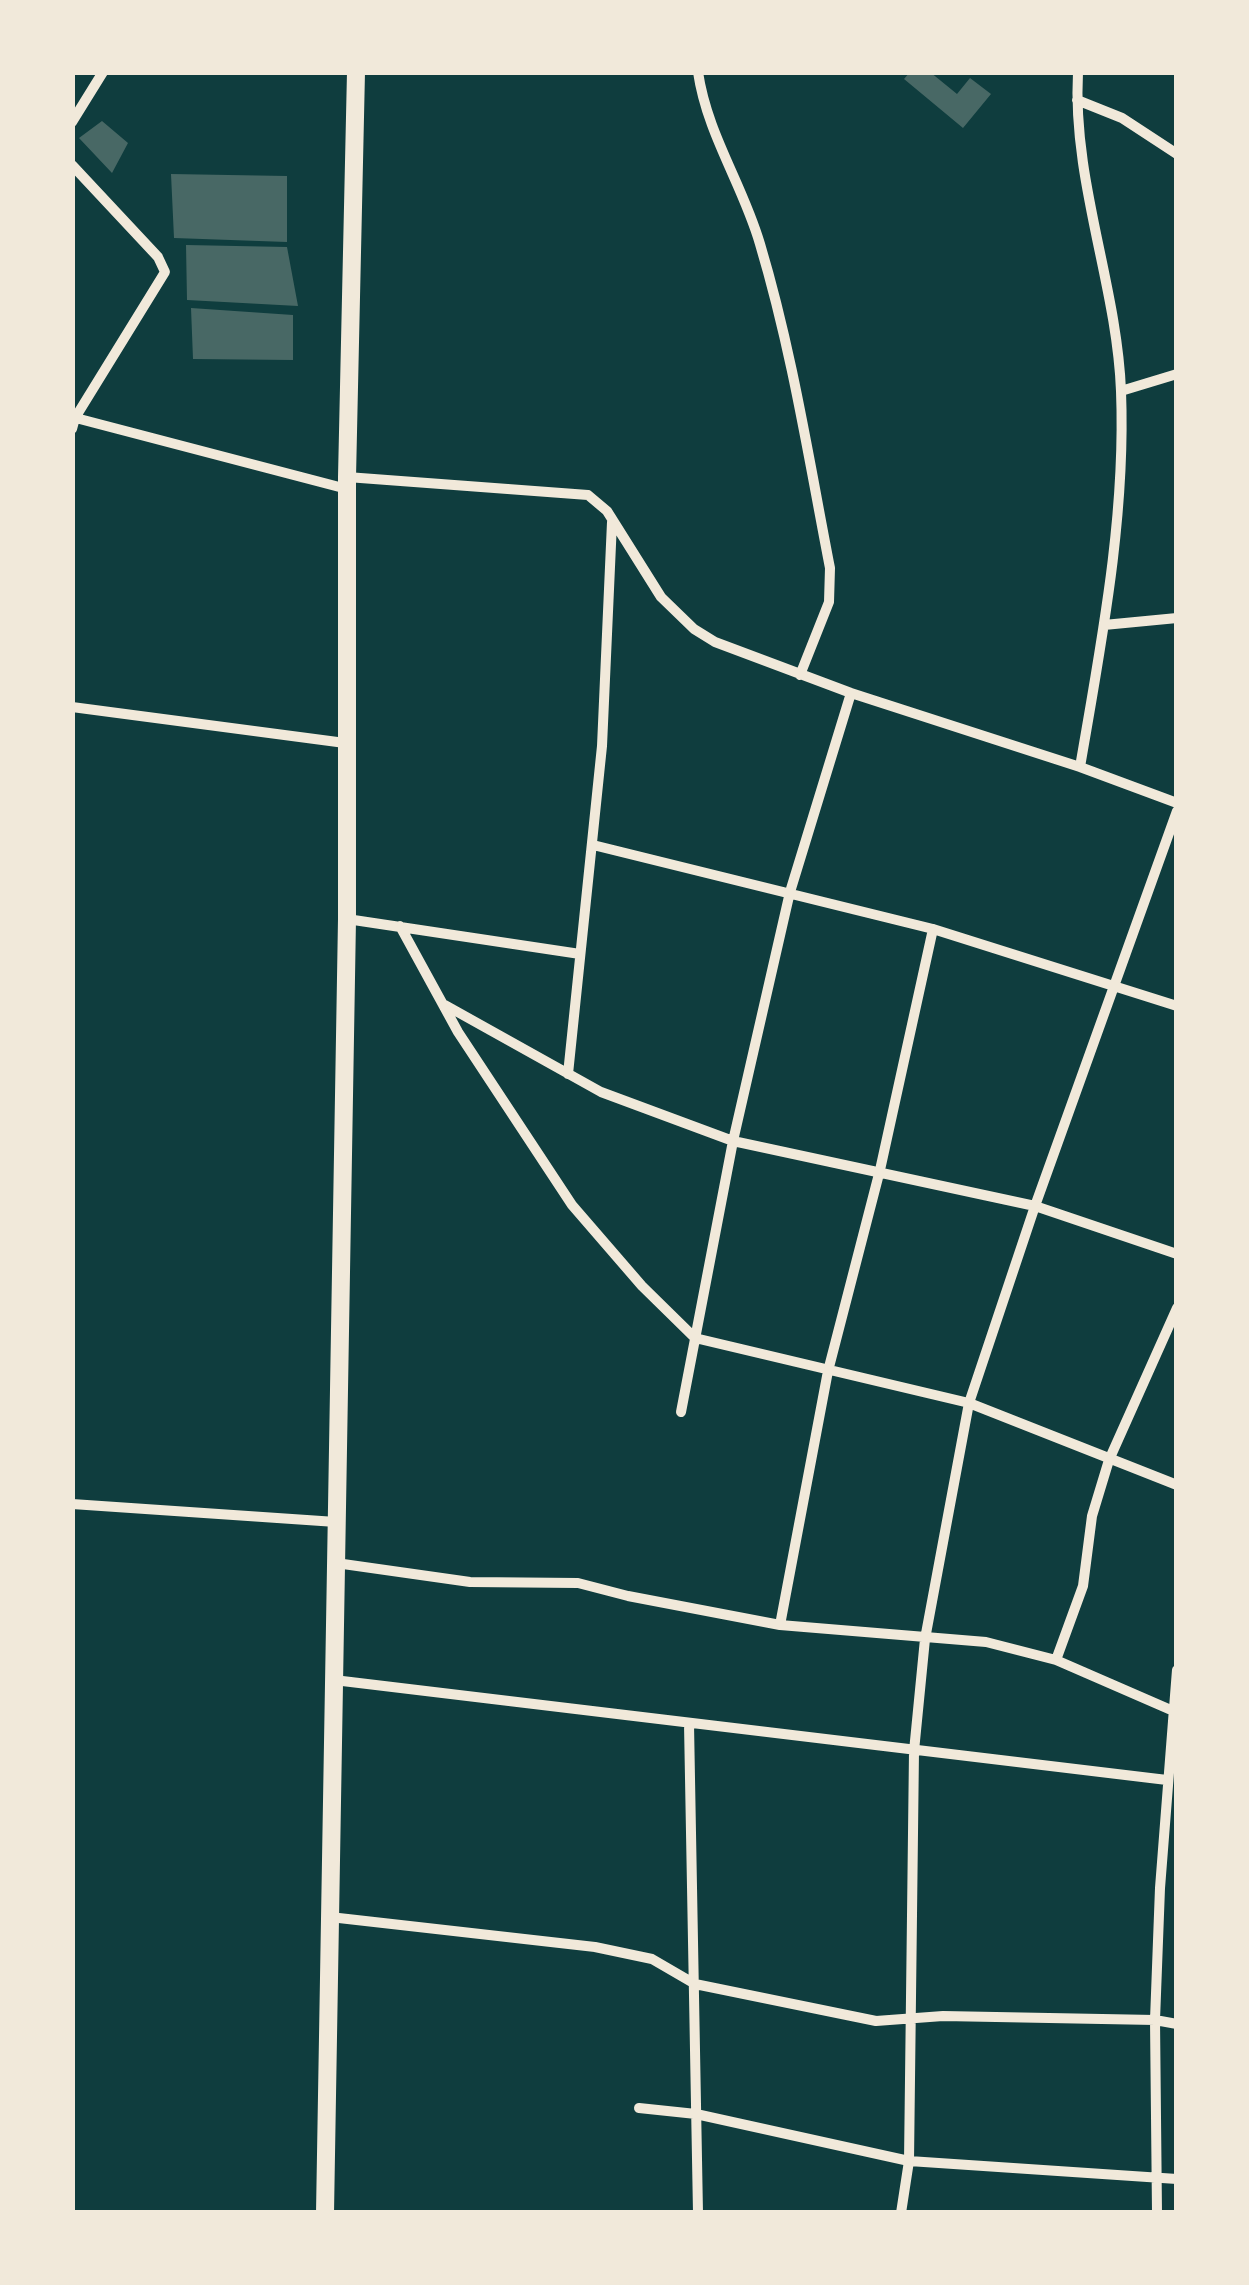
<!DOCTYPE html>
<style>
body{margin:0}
#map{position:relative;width:1249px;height:2285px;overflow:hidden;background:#0f3d3e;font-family:Roboto,sans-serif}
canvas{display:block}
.frame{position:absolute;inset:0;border:75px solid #f1e9da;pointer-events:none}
</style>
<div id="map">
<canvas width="1249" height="2285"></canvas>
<div class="frame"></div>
</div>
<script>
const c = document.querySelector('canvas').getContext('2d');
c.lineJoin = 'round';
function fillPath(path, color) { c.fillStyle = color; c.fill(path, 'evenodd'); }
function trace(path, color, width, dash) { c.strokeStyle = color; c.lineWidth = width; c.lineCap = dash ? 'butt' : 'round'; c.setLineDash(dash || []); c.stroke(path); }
fillPath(new Path2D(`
 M 910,72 L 930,72 L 957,94 L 970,78 L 991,94 L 963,128 L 904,79 Z
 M 102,121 L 128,143 L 112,173 L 79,138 Z
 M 171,174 L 287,176 L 287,242 L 174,238 Z
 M 186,245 L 287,247 L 298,306 L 187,300 Z
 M 191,308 L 293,315 L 293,360 L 193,359 Z`), '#486865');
trace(new Path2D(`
 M 698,72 C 707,134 743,185 760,244 C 792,351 809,460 830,568 L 829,602 L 800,675
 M 1078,72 C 1072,181 1117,285 1121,391 C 1126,517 1101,644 1080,767
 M 1077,100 L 1122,118 L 1177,154
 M 72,122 L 103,72
 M 72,165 L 158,257 L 165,272 L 75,418 L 72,429
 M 1121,391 L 1177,374
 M 72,417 L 347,489
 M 347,477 L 588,495 L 607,511 L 661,597 L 694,629 L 715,642 L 851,693 L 1080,767 L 1177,803
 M 1104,625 L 1177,618
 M 72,707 L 345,743
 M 593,845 L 933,929 L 1177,1006
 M 347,919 L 580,954
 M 400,926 L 458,1032 L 572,1205 L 642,1286 L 695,1338 L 969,1403 L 1177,1485
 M 445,1005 L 601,1092 L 733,1141 L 1035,1206 L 1177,1254
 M 568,1074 L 602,746 L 612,522
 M 681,1412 L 733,1141 L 790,892 L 851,693
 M 72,1504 L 336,1522
 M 336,1563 L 470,1582 L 578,1583 L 628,1596 L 780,1625 L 986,1642 L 1056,1660 L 1171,1710
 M 780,1625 L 828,1371 L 880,1170 L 933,929
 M 1056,1660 L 1083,1586 L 1092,1516 L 1109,1460 L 1177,1308
 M 334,1680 L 1167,1780
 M 689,1724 L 698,2213
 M 330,1917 L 595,1947 L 652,1959 L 695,1984 L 876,2021 L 943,2016 L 1155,2020 L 1177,2024
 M 639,2108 L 696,2114 L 909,2161 L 1177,2179
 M 901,2213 L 909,2161 L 914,1751 L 925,1639 L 969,1403 L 1035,1206 L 1177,811
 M 1157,2213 L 1155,2020 L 1160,1888 L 1177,1670`), '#f1e9da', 10);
trace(new Path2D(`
 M 325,2213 L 347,919 L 347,477 L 356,72`), '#f1e9da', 18);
</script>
